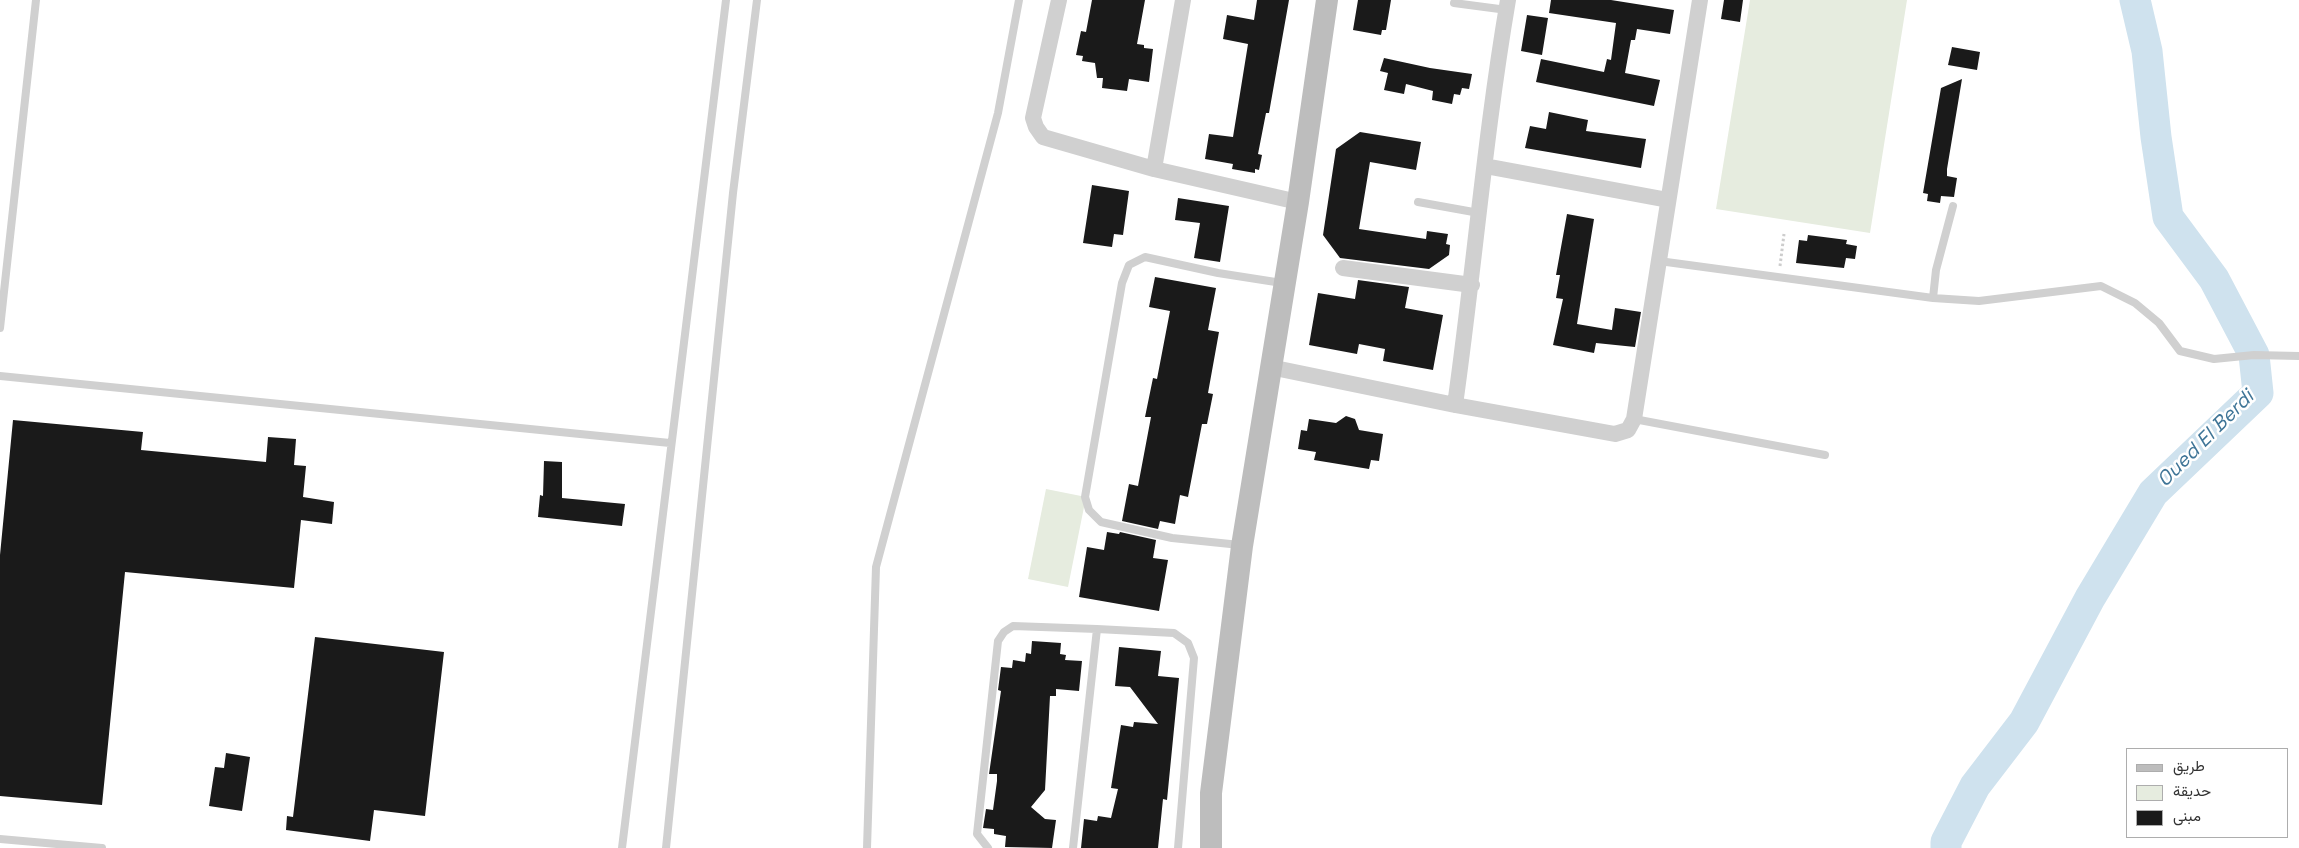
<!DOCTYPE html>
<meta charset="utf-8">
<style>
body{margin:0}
#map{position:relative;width:2299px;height:848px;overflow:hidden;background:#fff;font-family:"Space Grotesk",Vazirmatn,sans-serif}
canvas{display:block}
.legend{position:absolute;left:2126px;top:748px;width:162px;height:90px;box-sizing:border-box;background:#fff;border:1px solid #adadad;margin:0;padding:6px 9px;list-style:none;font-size:15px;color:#333}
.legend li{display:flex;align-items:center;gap:10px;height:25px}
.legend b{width:25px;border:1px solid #adadad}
</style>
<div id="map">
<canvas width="2299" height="848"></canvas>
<ul class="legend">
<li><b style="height:6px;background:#bdbdbd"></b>طريق</li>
<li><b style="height:14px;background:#e6ecdf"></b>حديقة</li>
<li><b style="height:14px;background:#1a1a1a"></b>مبنى</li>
</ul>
</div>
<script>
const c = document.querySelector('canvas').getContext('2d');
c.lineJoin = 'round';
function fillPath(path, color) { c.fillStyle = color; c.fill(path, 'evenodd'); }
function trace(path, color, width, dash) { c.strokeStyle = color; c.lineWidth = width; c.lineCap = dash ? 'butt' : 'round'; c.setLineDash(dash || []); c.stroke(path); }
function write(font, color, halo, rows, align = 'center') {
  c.font = font + ' "Space Grotesk",sans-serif'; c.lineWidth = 5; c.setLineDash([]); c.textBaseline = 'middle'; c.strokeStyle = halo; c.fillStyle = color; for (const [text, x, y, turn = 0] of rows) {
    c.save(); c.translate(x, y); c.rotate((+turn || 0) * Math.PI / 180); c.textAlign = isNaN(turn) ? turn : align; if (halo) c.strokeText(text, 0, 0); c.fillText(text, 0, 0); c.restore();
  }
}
fillPath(new Path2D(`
 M 1750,0 L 1907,0 L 1870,233 L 1716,209 Z
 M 1046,489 L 1086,497 L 1068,587 L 1028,579 Z`), '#e6ecdf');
trace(new Path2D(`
 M 1946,848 L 1946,842 L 1975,786 L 2024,722 L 2090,598 L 2153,493 L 2258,393 L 2254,355 L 2214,279 L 2168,217 L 2156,137 L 2147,51 L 2135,0`), '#cfe2ee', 31);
fillPath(new Path2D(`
 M 1092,0 L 1145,0 L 1137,44 L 1144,45 L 1144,48 L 1153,49 L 1149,82 L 1129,79 L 1127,91 L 1102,88 L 1103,78 L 1097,78 L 1095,63 L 1082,61 L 1083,56 L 1076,55 L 1081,31 L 1086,32 Z
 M 1257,0 L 1289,0 L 1269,113 L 1266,113 L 1258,154 L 1262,155 L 1259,170 L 1255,169 L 1255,173 L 1232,169 L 1233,164 L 1205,159 L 1209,134 L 1233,137 L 1248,44 L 1223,39 L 1227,15 L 1254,20 Z
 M 1358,0 L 1391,0 L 1386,30 L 1382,30 L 1381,35 L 1353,30 Z
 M 1551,0 L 1611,0 L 1674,10 L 1670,34 L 1637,29 L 1635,40 L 1631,40 L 1625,73 L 1660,80 L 1654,106 L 1536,82 L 1541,59 L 1604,72 L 1607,59 L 1611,60 L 1616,23 L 1549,13 Z
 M 1724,0 L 1743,0 L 1740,22 L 1721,19 Z
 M 1527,15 L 1548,18 L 1542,55 L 1521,51 Z
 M 1952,47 L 1980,52 L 1977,70 L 1948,65 Z
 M 1384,58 L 1430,68 L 1472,74 L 1469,89 L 1462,88 L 1460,95 L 1454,94 L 1452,104 L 1432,100 L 1433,91 L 1406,84 L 1404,94 L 1384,90 L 1388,73 L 1380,71 Z
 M 1962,79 L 1947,169 L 1947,176 L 1957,178 L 1954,197 L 1941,196 L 1940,203 L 1927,201 L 1928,194 L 1923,193 L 1941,88 Z
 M 1549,112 L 1588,120 L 1586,131 L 1646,139 L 1641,168 L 1525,148 L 1530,126 L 1546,129 Z
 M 1360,132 L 1421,142 L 1416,170 L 1370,162 L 1359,229 L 1426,239 L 1427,231 L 1448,234 L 1446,244 L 1450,245 L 1449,255 L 1429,269 L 1340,258 L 1323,235 L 1336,149 Z
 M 1092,185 L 1129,191 L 1123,235 L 1114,234 L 1112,247 L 1083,243 Z
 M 1178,198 L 1229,206 L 1220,262 L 1194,258 L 1200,223 L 1175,220 Z
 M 1567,214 L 1594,219 L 1577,324 L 1612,330 L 1615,308 L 1641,312 L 1635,347 L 1596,343 L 1594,353 L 1553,345 L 1563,299 L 1556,298 L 1560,275 L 1556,275 Z
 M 1808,235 L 1847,240 L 1846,244 L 1857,246 L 1855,259 L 1846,258 L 1844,268 L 1796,263 L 1799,240 L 1807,241 Z
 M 1155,277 L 1216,288 L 1208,330 L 1219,332 L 1208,393 L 1213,394 L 1207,424 L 1202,424 L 1188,497 L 1180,495 L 1175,524 L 1160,521 L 1158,529 L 1122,521 L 1129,484 L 1138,486 L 1151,417 L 1145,417 L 1153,378 L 1157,379 L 1170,311 L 1149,307 Z
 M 1358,280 L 1409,287 L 1405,308 L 1443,315 L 1433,370 L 1383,361 L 1385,349 L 1359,344 L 1357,354 L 1309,345 L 1318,293 L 1355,299 Z
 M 1346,416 L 1355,419 L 1359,430 L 1383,434 L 1379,461 L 1371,460 L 1369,469 L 1314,460 L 1316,452 L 1298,449 L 1301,430 L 1307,431 L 1309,419 L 1336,423 Z
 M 13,420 L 143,432 L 141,450 L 266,462 L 268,437 L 296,439 L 294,465 L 306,466 L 303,497 L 334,502 L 332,524 L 301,520 L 294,588 L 125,572 L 102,805 L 0,796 L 0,555 Z
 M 544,461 L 562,462 L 562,498 L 625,504 L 622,526 L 538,517 L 540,495 L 543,496 Z
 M 1107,532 L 1119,534 L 1120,532 L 1156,540 L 1153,558 L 1168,560 L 1159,611 L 1079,597 L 1087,547 L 1104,550 Z
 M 315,637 L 444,652 L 425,816 L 374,810 L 370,841 L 286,830 L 287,816 L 293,817 Z
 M 1032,641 L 1061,643 L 1060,654 L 1066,655 L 1065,660 L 1082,661 L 1079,691 L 1056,689 L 1056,696 L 1050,696 L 1045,790 L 1031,807 L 1045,819 L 1056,820 L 1052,848 L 1005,847 L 1006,836 L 994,834 L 994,829 L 983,828 L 986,809 L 993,810 L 997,781 L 997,774 L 989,774 L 1001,691 L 998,690 L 1001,667 L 1012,668 L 1013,660 L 1025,662 L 1026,653 L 1031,654 Z
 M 1119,647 L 1161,651 L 1158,676 L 1179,678 L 1167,800 L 1163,799 L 1158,848 L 1081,848 L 1084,819 L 1097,821 L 1098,816 L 1111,818 L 1118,789 L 1111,788 L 1121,725 L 1133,727 L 1134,722 L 1158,724 L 1130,687 L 1115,686 Z
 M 226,753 L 250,757 L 242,811 L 209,806 L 215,767 L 224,768 Z`), '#1a1a1a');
trace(new Path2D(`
 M 1780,266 L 1784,234`), '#cdcdcd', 3, [2.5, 2.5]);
trace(new Path2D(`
 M 1454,3 L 1507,10
 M 1418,202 L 1479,213
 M 1659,261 L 1933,298 L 1979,301 L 2101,286 L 2135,303 L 2159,323 L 2180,351 L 2214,359 L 2254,355 L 2299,356
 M 1933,298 L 1936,270 L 1953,206
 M 0,328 L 36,0
 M 0,376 L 670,443
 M 1634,419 L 1825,455
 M 1240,545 L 1172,538 L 1101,522 L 1089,510 L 1085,497 L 1122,283 L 1129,265 L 1145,257 L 1218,273 L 1282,283
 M 0,839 L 102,848
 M 622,848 L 726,0
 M 666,848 L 733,193 L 757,0
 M 867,848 L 876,567 L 998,113 L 1019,0
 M 988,848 L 977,834 L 998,641 L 1004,632 L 1013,626 L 1097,629
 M 1073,848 L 1097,629 L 1174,633 L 1188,643 L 1194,658 L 1178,848`), '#d0d0d0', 8);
trace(new Path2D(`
 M 1059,0 L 1033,118 L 1036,127 L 1043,137 L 1154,169
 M 1183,0 L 1154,169 L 1298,202
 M 1485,166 L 1668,200
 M 1343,268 L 1472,285
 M 1270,367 L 1455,405 L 1615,434 L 1628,430 L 1634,419 L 1700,0
 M 1455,405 C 1474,270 1485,134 1508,0`), '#d0d0d0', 16);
trace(new Path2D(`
 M 1211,848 L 1211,793 L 1242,546 L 1298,202 L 1327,0`), '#bdbdbd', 22);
write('italic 20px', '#3f7597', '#fff', [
 ["Oued El Berdi",2206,439,-45]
]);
</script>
